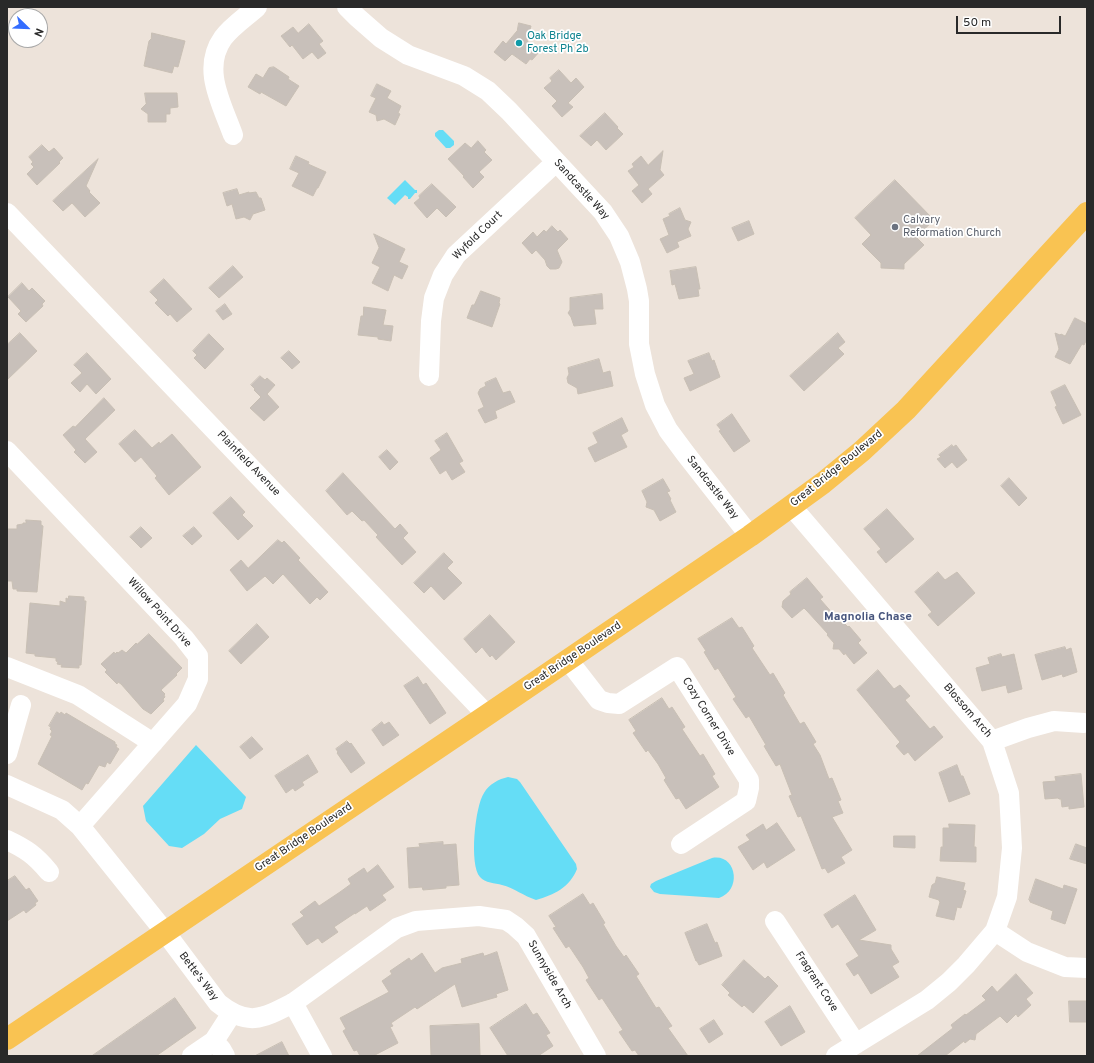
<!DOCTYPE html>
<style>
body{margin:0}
#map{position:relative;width:1094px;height:1063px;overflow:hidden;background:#ede3da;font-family:Overpass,sans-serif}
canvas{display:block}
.frame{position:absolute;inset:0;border:8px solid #292929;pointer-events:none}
.north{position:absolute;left:8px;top:8px;width:40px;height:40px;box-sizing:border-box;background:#fff;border:1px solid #a9a9a9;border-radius:50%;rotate:113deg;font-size:11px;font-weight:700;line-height:16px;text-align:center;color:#292929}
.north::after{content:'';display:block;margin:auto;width:14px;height:18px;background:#346dff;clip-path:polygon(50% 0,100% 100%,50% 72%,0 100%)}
.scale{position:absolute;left:956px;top:16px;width:105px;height:18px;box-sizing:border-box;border:2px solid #292929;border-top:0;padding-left:5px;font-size:12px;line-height:14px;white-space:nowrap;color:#292929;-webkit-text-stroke:3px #fff;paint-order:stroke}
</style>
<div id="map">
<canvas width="1094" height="1063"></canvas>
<div class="frame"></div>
<div class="north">N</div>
<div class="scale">50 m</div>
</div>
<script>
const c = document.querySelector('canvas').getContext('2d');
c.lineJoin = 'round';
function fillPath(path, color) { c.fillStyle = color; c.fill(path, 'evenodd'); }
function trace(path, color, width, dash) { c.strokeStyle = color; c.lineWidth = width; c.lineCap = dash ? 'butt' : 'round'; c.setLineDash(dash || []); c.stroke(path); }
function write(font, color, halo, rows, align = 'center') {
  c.font = font + ' Overpass,sans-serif'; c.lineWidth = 3.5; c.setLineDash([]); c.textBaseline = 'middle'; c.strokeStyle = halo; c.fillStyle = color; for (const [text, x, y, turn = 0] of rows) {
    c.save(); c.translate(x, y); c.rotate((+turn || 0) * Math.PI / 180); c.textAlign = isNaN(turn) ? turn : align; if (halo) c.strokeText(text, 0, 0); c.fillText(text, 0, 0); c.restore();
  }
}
fillPath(new Path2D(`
 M 439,130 L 443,130 L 454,141 L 454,145 L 450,148 L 446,148 L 435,136 L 435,133 Z
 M 405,180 L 415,190 L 417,190 L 417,193 L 415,193 L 410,199 L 408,199 L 408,197 L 405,195 L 395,205 L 387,198 Z
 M 196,745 L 246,797 L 242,809 L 220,819 L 204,834 L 182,848 L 169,846 L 146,821 L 143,806 Z
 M 508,777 L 517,779 L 520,782 L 576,864 L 577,869 C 570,887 554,895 536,900 C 524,896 514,888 502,885 C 495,883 485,883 480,877 C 469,865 475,806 484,793 C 489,784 499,779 508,777 Z
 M 712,858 C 736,853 743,890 719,898 L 660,894 L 654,892 L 650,887 L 651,884 L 656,881 Z`), '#65ddf6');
const building = new Path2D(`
 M 519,23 L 531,26 L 527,41 L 540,51 L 532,60 L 530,59 L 526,64 L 512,54 L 505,61 L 494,52 L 503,41 L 506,44 L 517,31 Z
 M 309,24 L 323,41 L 319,44 L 326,53 L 318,59 L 312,52 L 303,59 L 292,45 L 290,47 L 281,36 L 293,27 L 298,33 Z
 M 152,33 L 185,41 L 178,67 L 174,66 L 172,73 L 144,66 L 149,41 L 151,39 Z
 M 274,67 L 289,77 L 288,79 L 299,86 L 286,106 L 261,92 L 260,94 L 248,87 L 256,74 L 263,78 L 269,68 Z
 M 559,70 L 571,83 L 576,78 L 584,87 L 568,103 L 573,107 L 562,117 L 552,106 L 557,101 L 544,88 L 552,81 L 550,78 Z
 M 377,84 L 391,91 L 387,98 L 401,106 L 398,113 L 400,114 L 395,125 L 384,119 L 377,121 L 376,115 L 369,112 L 376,98 L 371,96 Z
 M 145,93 L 177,93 L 178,107 L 170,108 L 170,114 L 166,114 L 166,122 L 148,122 L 148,114 L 141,109 L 146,104 Z
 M 605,113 L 618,127 L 617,128 L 623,134 L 606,150 L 597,140 L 591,146 L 580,136 Z
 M 478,141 L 486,150 L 484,152 L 492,160 L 479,172 L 484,177 L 473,188 L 463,177 L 464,176 L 448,159 L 465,143 L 471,148 Z
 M 42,145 L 49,152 L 54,148 L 63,158 L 59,162 L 60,163 L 37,185 L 27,174 L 34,167 L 31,164 L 33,162 L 29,157 Z
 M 663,151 L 660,170 L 664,175 L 648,189 L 652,194 L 642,203 L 632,191 L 639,185 L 628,171 L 634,167 L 632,164 L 641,156 L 648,165 Z
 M 296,156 L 309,162 L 308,164 L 326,172 L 318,188 L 317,188 L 313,196 L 292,186 L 299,173 L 290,169 Z
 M 98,159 L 86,186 L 90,191 L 89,192 L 100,203 L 85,217 L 72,203 L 63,211 L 53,201 Z
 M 895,180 L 934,220 L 916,237 L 924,245 L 904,264 L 904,269 L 881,268 L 881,263 L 862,244 L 871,235 L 855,218 Z
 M 432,184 L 456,207 L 446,217 L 437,208 L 427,218 L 414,203 L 420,198 L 419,196 Z
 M 237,189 L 239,195 L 249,192 L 249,193 L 256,192 L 259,198 L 261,198 L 265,210 L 253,214 L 250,220 L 244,217 L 236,219 L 232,204 L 227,206 L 223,193 Z
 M 680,208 L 685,220 L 691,222 L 688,229 L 691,236 L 677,242 L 679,247 L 667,253 L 660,239 L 669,235 L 663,219 L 670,216 L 669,214 Z
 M 749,221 L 754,234 L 738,241 L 732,228 Z
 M 552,226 L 558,232 L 560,230 L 568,239 L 557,250 L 562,262 L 559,268 L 556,269 L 550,269 L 547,266 L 545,260 L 536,250 L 532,254 L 522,243 L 533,232 L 537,237 L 544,230 L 546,232 Z
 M 374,234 L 405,249 L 399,262 L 408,266 L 402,279 L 394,275 L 388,291 L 372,283 L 380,267 L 372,263 L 379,248 Z
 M 233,266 L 243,277 L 219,298 L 209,288 Z
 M 696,267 L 700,289 L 698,289 L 699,296 L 679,299 L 675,284 L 672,285 L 670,271 Z
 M 164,279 L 192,309 L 177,322 L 170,314 L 168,316 L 155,303 L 158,300 L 150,292 Z
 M 22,283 L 29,291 L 32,288 L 45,301 L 42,304 L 43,306 L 26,322 L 18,314 L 21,311 L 8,297 Z
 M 481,291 L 500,298 L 499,303 L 500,304 L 492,327 L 467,318 L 472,305 L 474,305 Z
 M 602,294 L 603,309 L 594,309 L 596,324 L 574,326 L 571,317 L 568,313 L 570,310 L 570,298 Z
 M 225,304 L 232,314 L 223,320 L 216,311 Z
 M 364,307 L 386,310 L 383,325 L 393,326 L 391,341 L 378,339 L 378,337 L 358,335 L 361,316 L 363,316 Z
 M 1075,318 L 1087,324 L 1087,339 L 1084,345 L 1082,344 L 1070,364 L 1055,357 L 1059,349 L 1055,333 L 1060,335 L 1061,334 L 1065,336 Z
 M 20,333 L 37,351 L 7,380 L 7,345 Z
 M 838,333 L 845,342 L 838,348 L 844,354 L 804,391 L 790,376 Z
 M 209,334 L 224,349 L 205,369 L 194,358 L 197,355 L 193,351 Z
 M 289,351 L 300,362 L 292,369 L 281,358 Z
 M 87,353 L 111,379 L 96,394 L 87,384 L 80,392 L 71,383 L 82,373 L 74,365 Z
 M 709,353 L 712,361 L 714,360 L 720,377 L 690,391 L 684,378 L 694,374 L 688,361 Z
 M 599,359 L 603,373 L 610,371 L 613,386 L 578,394 L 577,388 L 568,383 L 567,378 L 569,374 L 568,368 Z
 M 260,376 L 265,380 L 267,378 L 275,385 L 267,394 L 279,407 L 264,421 L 250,408 L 261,397 L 254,390 L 255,389 L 251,385 Z
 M 496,378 L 503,393 L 510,391 L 515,402 L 495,411 L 497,418 L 485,423 L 478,410 L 484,407 L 478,393 L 480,389 L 486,386 L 485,383 Z
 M 1065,385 L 1081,415 L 1063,424 L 1055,407 L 1057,406 L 1051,392 Z
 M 104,398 L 115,410 L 85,439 L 97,452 L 85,463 L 74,452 L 76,450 L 63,435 L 73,426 L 75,427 Z
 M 732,414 L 750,441 L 734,452 L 719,431 L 721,430 L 717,425 Z
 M 622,418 L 628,431 L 621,435 L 627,447 L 595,462 L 588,448 L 598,443 L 593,433 Z
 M 135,430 L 152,448 L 159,442 L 160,444 L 172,434 L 201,467 L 169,495 L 155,478 L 157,476 L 141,457 L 135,462 L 119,444 Z
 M 447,433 L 463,461 L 459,463 L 465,472 L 452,480 L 446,470 L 440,474 L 430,458 L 441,450 L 435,441 Z
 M 952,445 L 953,447 L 956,445 L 967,460 L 957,468 L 952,462 L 945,468 L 937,459 L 941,457 L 939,455 Z
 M 387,450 L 398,462 L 390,470 L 379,457 Z
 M 343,473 L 395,529 L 400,524 L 408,533 L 403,538 L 416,552 L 402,565 L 376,537 L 378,535 L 364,520 L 362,521 L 352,511 L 347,515 L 326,491 Z
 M 1009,478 L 1027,498 L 1019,506 L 1001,486 Z
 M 663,479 L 670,491 L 667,492 L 671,499 L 670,500 L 676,512 L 660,521 L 654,510 L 646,507 L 647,502 L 642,491 Z
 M 231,497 L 245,512 L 242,515 L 253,526 L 238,540 L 213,513 Z
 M 887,509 L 914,539 L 886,563 L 877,552 L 881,549 L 864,529 Z
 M 26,520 L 41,521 L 41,525 L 43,526 L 37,592 L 17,591 L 17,589 L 13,589 L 12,581 L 7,581 L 7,529 L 17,529 L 17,525 L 23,524 L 23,523 L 26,523 Z
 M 141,527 L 152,538 L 141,548 L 130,537 Z
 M 194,527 L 202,536 L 192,545 L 183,536 Z
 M 278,540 L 282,543 L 284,541 L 300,558 L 298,560 L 328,592 L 320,600 L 317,597 L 310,604 L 283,574 L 273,584 L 265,576 L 247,591 L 230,570 L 241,560 L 248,568 Z
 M 444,553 L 453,562 L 447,568 L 462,583 L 444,600 L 431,586 L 424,593 L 414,583 Z
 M 938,572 L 945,580 L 957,572 L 975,593 L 938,626 L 928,615 L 932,612 L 915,592 Z
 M 807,578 L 823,597 L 820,599 L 841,623 L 843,622 L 848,627 L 849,626 L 861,640 L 858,643 L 867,653 L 854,664 L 845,653 L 844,655 L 839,649 L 833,649 L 834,643 L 827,635 L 828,634 L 807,611 L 804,608 L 792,618 L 782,607 L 783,601 L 791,594 L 790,592 Z
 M 69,596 L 84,597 L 84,601 L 86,601 L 81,665 L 79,665 L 79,668 L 61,667 L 62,665 L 57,664 L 58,662 L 56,661 L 56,658 L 35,656 L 35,654 L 26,653 L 30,603 L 60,606 L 60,601 L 66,603 L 66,598 L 68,599 Z
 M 490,615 L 515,642 L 496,660 L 492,655 L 490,657 L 482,647 L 476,653 L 464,639 Z
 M 732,618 L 739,628 L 742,627 L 754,646 L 752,648 L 770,675 L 773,673 L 785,693 L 783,695 L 800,724 L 804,722 L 816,742 L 813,744 L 820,755 L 829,779 L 832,778 L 841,800 L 838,801 L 843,813 L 832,817 L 852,850 L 841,857 L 845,863 L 828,873 L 825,868 L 822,869 L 801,816 L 798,817 L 789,796 L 792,795 L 780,764 L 776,766 L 764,746 L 766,745 L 749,716 L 746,718 L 733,699 L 736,697 L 718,668 L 715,670 L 704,652 L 706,651 L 698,639 Z
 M 257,624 L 269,637 L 241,664 L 229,651 Z
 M 149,634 L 182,668 L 176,674 L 177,675 L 161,690 L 165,694 L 164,695 L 165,697 L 163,699 L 164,701 L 151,714 L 143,709 L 121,684 L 118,682 L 117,684 L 105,672 L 107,670 L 101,664 L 114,652 L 115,654 L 117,652 L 118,653 L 122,650 L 126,653 L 136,643 L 137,644 Z
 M 1065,647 L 1066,650 L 1071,648 L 1077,672 L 1063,677 L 1062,674 L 1042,680 L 1035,655 Z
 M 1001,654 L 1002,657 L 1014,654 L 1022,689 L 1008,693 L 1006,685 L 982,691 L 976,668 L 990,664 L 988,658 Z
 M 878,670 L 894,689 L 900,685 L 910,696 L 905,700 L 930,729 L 934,726 L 943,737 L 915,761 L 908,752 L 904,755 L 896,746 L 900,742 L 857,690 Z
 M 418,677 L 423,685 L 426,683 L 446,713 L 430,724 L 404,686 Z
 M 662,698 L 669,709 L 672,707 L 685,727 L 682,729 L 700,756 L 703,754 L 715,774 L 712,776 L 719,787 L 686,809 L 679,798 L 676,799 L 664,780 L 666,778 L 658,764 L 648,750 L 646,752 L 633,733 L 636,731 L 629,720 Z
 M 57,712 L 60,714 L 61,712 L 65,715 L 66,713 L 115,742 L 115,744 L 117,745 L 116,747 L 119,749 L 110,764 L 107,762 L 105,767 L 99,765 L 88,784 L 86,783 L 82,790 L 38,764 L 52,736 L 50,735 L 52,731 L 50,729 L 51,727 L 49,726 Z
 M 382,722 L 384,725 L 389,722 L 399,735 L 383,746 L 372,730 Z
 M 252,737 L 263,749 L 250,759 L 240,747 Z
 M 347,741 L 350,744 L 351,743 L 365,763 L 351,773 L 337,753 L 338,752 L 336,749 Z
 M 308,755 L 318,772 L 302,782 L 304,785 L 295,791 L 293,788 L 286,793 L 275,776 Z
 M 957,765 L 961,776 L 963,776 L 970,794 L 949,802 L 939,773 Z
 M 1081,774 L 1084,807 L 1069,809 L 1069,806 L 1062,807 L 1061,799 L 1059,799 L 1058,798 L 1045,799 L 1043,782 L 1056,781 L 1055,777 Z
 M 777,823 L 795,850 L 767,868 L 764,862 L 753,870 L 738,847 L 750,840 L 746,835 L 763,824 L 766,830 Z
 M 949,824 L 975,825 L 974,847 L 976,847 L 976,862 L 940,861 L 941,847 L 943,847 L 943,828 L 949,828 Z
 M 894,836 L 915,836 L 915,848 L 894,847 Z
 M 443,842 L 443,845 L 456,844 L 459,885 L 446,886 L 446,888 L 423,890 L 422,887 L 409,888 L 407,848 L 420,847 L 419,844 Z
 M 1076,844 L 1087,848 L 1087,864 L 1070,859 Z
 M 378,865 L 394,887 L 382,895 L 386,900 L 370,911 L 367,906 L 355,914 L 355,913 L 334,927 L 338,932 L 322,943 L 318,938 L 307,945 L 292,924 L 304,916 L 300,912 L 315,901 L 319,906 L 340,892 L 351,884 L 348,879 L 364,868 L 367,873 Z
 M 15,876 L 26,890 L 29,888 L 38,901 L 35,903 L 36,905 L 26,913 L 24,910 L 7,921 L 7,881 Z
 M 937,877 L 965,883 L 963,890 L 966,891 L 961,908 L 957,907 L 954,920 L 936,916 L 940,902 L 939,901 L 939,900 L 929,897 L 932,885 L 935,883 Z
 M 1036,879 L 1063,889 L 1064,885 L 1077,889 L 1065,924 L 1051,919 L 1053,911 L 1030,902 L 1030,901 L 1029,900 Z
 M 583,894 L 590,905 L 593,903 L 605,923 L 603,924 L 616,946 L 624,957 L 626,955 L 639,974 L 636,976 L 656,1008 L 659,1007 L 672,1026 L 668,1028 L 688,1056 L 639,1056 L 635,1050 L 632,1051 L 619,1032 L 623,1030 L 602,998 L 599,1000 L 586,980 L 589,978 L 583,967 L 569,946 L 566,948 L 553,928 L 556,927 L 549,916 Z
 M 855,895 L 876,930 L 859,940 L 891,945 L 891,949 L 899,962 L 892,966 L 899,977 L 871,994 L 858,973 L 854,976 L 846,964 L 859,956 L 838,924 L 832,928 L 824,915 Z
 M 707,924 L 715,943 L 717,942 L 722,956 L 699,965 L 697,961 L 696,961 L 685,933 Z
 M 497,952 L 508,990 L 496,994 L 497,997 L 462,1007 L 455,984 L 417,1009 L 415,1007 L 391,1023 L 393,1026 L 390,1027 L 398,1043 L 373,1056 L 360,1056 L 357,1050 L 354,1051 L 343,1031 L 346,1029 L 340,1018 L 389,992 L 382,981 L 392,974 L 390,971 L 409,958 L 411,961 L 422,953 L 435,973 L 442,968 L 462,963 L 461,959 L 483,953 L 484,956 Z
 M 744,960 L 765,979 L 768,976 L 778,986 L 753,1013 L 744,1005 L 742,1007 L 728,995 L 730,993 L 722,985 Z
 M 1016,974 L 1033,993 L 1026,999 L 1031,1005 L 1018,1017 L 1016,1014 L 1007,1023 L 1000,1016 L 976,1034 L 975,1040 L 970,1039 L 965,1043 L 964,1041 L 945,1056 L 917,1056 L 953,1028 L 951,1025 L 965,1014 L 966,1015 L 986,1000 L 982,996 L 992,986 L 997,992 Z
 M 175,998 L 196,1028 L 156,1056 L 92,1056 Z
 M 1069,1001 L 1087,1001 L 1087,1022 L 1070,1022 Z
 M 526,1004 L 533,1015 L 537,1013 L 550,1033 L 546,1035 L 553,1046 L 538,1056 L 508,1056 L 490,1028 Z
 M 790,1006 L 805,1032 L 781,1046 L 765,1022 Z
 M 714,1020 L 723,1034 L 709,1043 L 700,1029 Z
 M 479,1024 L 480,1056 L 431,1056 L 430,1026 Z
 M 282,1042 L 289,1056 L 255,1056 Z`);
fillPath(building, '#c8c0ba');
trace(building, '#c8bfb4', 1);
trace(new Path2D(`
 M 347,7 L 357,17 L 381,38 L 408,55 L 464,76 L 488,91 L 509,111 L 603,212 L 619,236 L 630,262 L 637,289 L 639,301 L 639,344 L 645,374 L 655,405 L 668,430 L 685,453 L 750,536
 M 233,135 C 222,104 201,69 223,38 C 232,26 246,17 257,7
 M 7,213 L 487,715
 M 429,376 L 431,321 L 434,298 L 443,275 L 456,255 L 556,162
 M 7,451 L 184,638 L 198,656 L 198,679 L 187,704 L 80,826
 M 792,507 L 992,741 L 1009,793 L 1012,848 L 1007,897 L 995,931 L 966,965 L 949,982 L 927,1000 L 836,1056
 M 568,660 L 599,700 L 608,703 L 619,704 L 677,667 L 749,780 L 749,788 L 746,801 L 681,844
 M 7,667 L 78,695 L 153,743
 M 992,741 L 1028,728 L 1054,721 L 1084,723
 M 7,754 L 21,705
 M 7,785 L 62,810 L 80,826 L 165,932 L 218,1003 C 248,1027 262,1019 293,1003 L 322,1056
 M 7,840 C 26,849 35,855 49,872
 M 775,921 L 856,1044
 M 995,931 L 1027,952 L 1065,967 L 1087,968
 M 293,1003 L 397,928 L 416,921 L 479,916 L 506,920 L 515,926 L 526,936 L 596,1056
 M 214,1041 L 221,1049 L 225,1056
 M 192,1056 L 214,1041 L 232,1013`), '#fff', 20);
trace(new Path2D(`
 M 7,1039 L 487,715 L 750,536 L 823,483 L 862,451 L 906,410 L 1087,213`), '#f9c352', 22);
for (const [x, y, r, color] of [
 [519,43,4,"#0f9aa8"],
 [895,227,4,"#6b7280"]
]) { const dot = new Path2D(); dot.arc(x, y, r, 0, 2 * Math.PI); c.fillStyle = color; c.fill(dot); trace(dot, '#fff', 1.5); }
write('11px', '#0d838f', '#fff', [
 ["Oak Bridge",527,37],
 ["Forest Ph 2b",527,50]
], 'left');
write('11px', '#292929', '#fff', [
 ["Sandcastle Way",581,190,48],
 ["Wyfold Court",478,236,-44],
 ["Plainfield Avenue",248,464,46],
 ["Great Bridge Boulevard",837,469,-39],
 ["Sandcastle Way",712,488,52],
 ["Willow Point Drive",159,613,48],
 ["Great Bridge Boulevard",573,657,-34],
 ["Blossom Arch",967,711,49],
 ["Cozy Corner Drive",708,717,58],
 ["Great Bridge Boulevard",304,838,-34],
 ["Sunnyside Arch",549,975,60],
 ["Bette's Way",198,977,53],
 ["Fragrant Cove",816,982,57]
]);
write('11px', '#5b616d', '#fff', [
 ["Calvary",903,221],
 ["Reformation Church",903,234]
], 'left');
write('bold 12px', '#47557d', '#fff', [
 ["Magnolia Chase",868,618]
]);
</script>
